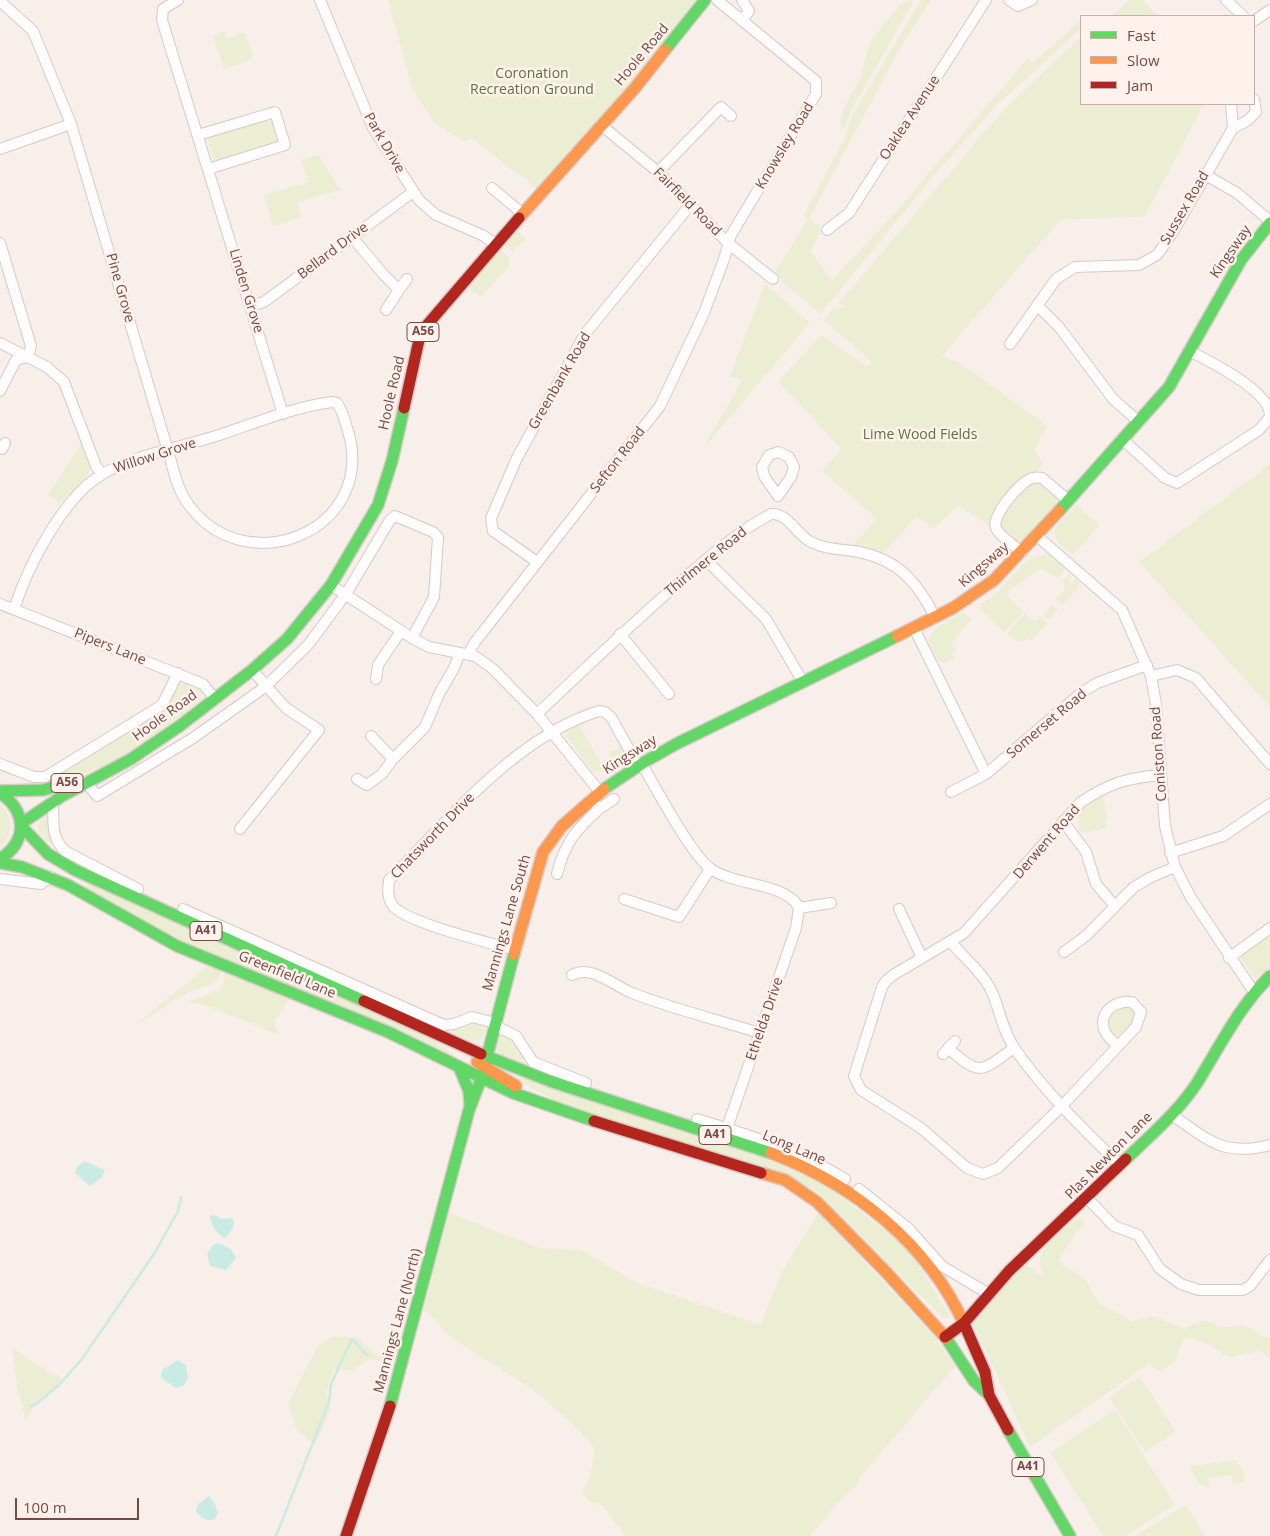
<!DOCTYPE html>
<style>
body{margin:0}
#map{position:relative;width:1270px;height:1536px;overflow:hidden;background:#f8eeea;font-family:"Open Sans",sans-serif}
canvas{display:block}
.legend{position:absolute;left:1080px;top:15px;width:175px;height:90px;box-sizing:border-box;background:#fff2ec;border:1px solid #caaeaa;margin:0;padding:6px 9px;list-style:none;font-size:15px;color:#7a4947}
.legend li{display:flex;align-items:center;gap:10px;height:25px}
.legend b{width:25px;border:1px solid #caaeaa}
.scale{position:absolute;left:15px;top:1498px;width:124px;height:22px;box-sizing:border-box;border:2px solid #7a4947;border-top:0;padding-left:6px;font-size:15px;line-height:18px;white-space:nowrap;color:#7a4947;-webkit-text-stroke:4px #fff2ec;paint-order:stroke}
</style>
<div id="map">
<canvas width="1270" height="1536"></canvas>
<ul class="legend">
<li><b style="height:6px;background:#63d668"></b>Fast</li>
<li><b style="height:6px;background:#ff974d"></b>Slow</li>
<li><b style="height:6px;background:#b3261e"></b>Jam</li>
</ul>
<div class="scale">100 m</div>
</div>
<script>
const c = document.querySelector('canvas').getContext('2d');
c.lineJoin = 'round';
function fillPath(path, color) { c.fillStyle = color; c.fill(path, 'evenodd'); }
function trace(path, color, width, dash) { c.strokeStyle = color; c.lineWidth = width; c.lineCap = dash ? 'butt' : 'round'; c.setLineDash(dash || []); c.stroke(path); }
function write(font, color, halo, rows, align = 'center') {
  c.font = font + ' "Open Sans",sans-serif'; c.lineWidth = 5; c.setLineDash([]); c.textBaseline = 'middle'; c.strokeStyle = halo; c.fillStyle = color; for (const [text, x, y, turn = 0] of rows) {
    c.save(); c.translate(x, y); c.rotate((+turn || 0) * Math.PI / 180); c.textAlign = isNaN(turn) ? turn : align; if (halo) c.strokeText(text, 0, 0); c.fillText(text, 0, 0); c.restore();
  }
}
fillPath(new Path2D(`
 M 388,0 L 705,0 L 537,189 L 473,139 L 464,141 L 434,123 L 412,88 Z
 M 909,0 L 914,0 L 850,113 L 845,128 L 841,126 L 840,122 L 844,108 L 862,74 L 870,41 L 900,5 Z
 M 921,0 L 931,0 L 900,48 L 809,219 L 820,226 L 819,235 L 810,251 L 832,280 L 885,224 L 1028,58 L 1032,63 L 1081,20 L 1081,28 L 996,106 L 942,166 L 820,314 L 774,274 L 808,219 L 803,216 L 843,142 L 853,114 Z
 M 1129,0 L 1143,0 L 1158,16 L 1120,16 L 1121,14 L 1112,16 Z
 M 225,31 L 228,38 L 244,32 L 253,55 L 252,59 L 224,69 L 213,36 Z
 M 1081,37 L 1081,104 L 1204,104 L 1145,216 L 1060,220 L 942,356 L 963,365 L 1047,426 L 1034,450 L 1043,463 L 1032,478 L 1068,500 L 1022,552 L 997,530 L 958,506 L 933,529 L 916,517 L 883,553 L 852,546 L 877,519 L 822,471 L 841,449 L 778,381 L 822,335 L 866,366 L 872,362 L 823,320 L 833,309 L 845,308 L 844,305 L 838,304 L 1006,107 Z
 M 265,120 C 277,120 281,134 275,143 L 215,162 L 213,160 L 208,138 Z
 M 318,154 L 340,190 L 297,202 L 301,217 L 273,226 L 264,195 L 308,182 L 301,160 Z
 M 517,231 L 527,240 L 513,251 L 505,246 Z
 M 500,250 L 509,258 L 509,267 L 480,297 L 467,286 Z
 M 765,284 L 810,323 L 702,450 L 742,380 L 730,376 Z
 M 81,444 L 90,469 L 86,479 L 59,504 L 48,495 Z
 M 1270,464 L 1270,707 L 1139,562 Z
 M 1076,505 L 1099,523 L 1100,525 L 1073,555 L 1057,542 L 1054,529 Z
 M 1049,554 L 1065,569 L 1059,577 L 1041,569 L 1009,590 L 1008,597 L 1023,612 L 1005,632 L 980,610 L 980,604 C 1002,595 1011,573 1030,559 C 1034,556 1043,556 1049,554 Z
 M 1069,573 L 1072,575 L 1068,580 L 1072,584 L 1077,579 L 1079,583 L 1076,590 L 1062,605 L 1055,600 L 1065,590 L 1063,581 Z
 M 1054,603 L 1054,607 L 1058,610 L 1048,620 L 1043,615 Z
 M 963,613 L 972,619 L 951,643 L 956,649 L 952,654 L 954,659 L 944,663 L 938,661 L 928,640 L 935,628 Z
 M 1025,613 L 1031,620 L 1037,620 L 1040,616 L 1048,623 L 1031,641 L 1028,639 L 1018,642 L 1007,633 Z
 M 180,683 L 196,685 L 202,693 L 201,700 C 165,726 98,783 52,778 L 167,707 L 174,687 Z
 M 582,721 L 584,724 L 580,726 L 602,766 L 612,761 L 608,754 L 622,746 L 631,759 L 610,772 L 593,772 L 564,733 L 570,727 Z
 M 1102,794 L 1108,819 L 1105,820 L 1107,828 L 1082,833 L 1079,830 L 1078,812 Z
 M 0,804 C 14,817 13,835 0,848 Z
 M 48,814 L 51,839 L 63,856 L 38,831 L 39,822 Z
 M 89,881 L 414,1030 L 454,1054 L 452,1056 L 180,939 L 86,890 Z
 M 1270,933 L 1270,968 L 1256,979 L 1240,958 Z
 M 209,964 L 221,970 L 219,978 L 210,985 L 188,992 L 133,1027 Z
 M 227,973 L 289,999 L 275,1021 L 278,1034 L 205,1005 L 188,1002 L 220,990 Z
 M 1124,1001 L 1141,1012 L 1118,1045 L 1102,1018 Z
 M 474,1020 L 482,1023 L 486,1030 L 483,1038 L 476,1043 L 446,1029 Z
 M 501,1034 L 514,1040 L 528,1062 L 501,1055 L 495,1046 L 497,1036 Z
 M 504,1072 L 815,1176 L 909,1249 L 950,1317 L 943,1318 L 816,1190 L 559,1103 Z
 M 449,1213 L 540,1248 L 581,1250 L 635,1282 L 761,1325 L 781,1273 L 818,1213 L 933,1335 L 955,1366 L 858,1480 L 860,1482 L 839,1502 L 810,1536 L 625,1536 L 603,1506 L 590,1502 L 583,1494 L 592,1468 L 595,1450 L 580,1431 L 532,1389 L 450,1337 L 428,1313 L 423,1312 Z
 M 1082,1218 L 1086,1225 L 1077,1232 L 1059,1259 L 1064,1266 L 1085,1278 L 1098,1303 L 1132,1321 L 1154,1316 L 1185,1329 L 1195,1323 L 1205,1321 L 1222,1327 L 1245,1326 L 1270,1339 L 1270,1358 L 1259,1351 L 1232,1357 L 1224,1355 L 1203,1341 L 1184,1338 L 1174,1362 L 1161,1371 L 1154,1369 L 1148,1362 L 1147,1365 L 1030,1447 L 973,1323 L 1001,1288 L 1026,1265 L 1045,1278 C 1043,1272 1038,1266 1040,1259 C 1044,1244 1068,1222 1082,1218 Z
 M 332,1337 L 357,1337 L 386,1363 L 371,1359 L 360,1365 L 355,1371 L 334,1369 L 326,1393 L 331,1408 L 315,1445 L 297,1430 L 288,1404 L 318,1345 Z
 M 12,1348 L 47,1371 L 63,1378 L 59,1385 L 35,1405 L 26,1419 L 18,1392 Z
 M 1140,1377 L 1176,1432 L 1145,1452 L 1109,1397 Z
 M 1115,1410 L 1175,1505 L 1126,1536 L 1103,1536 L 1050,1452 Z
 M 1235,1460 L 1244,1472 L 1245,1482 L 1233,1484 L 1232,1475 L 1209,1478 L 1210,1487 C 1198,1487 1194,1476 1191,1466 Z
 M 1186,1505 L 1205,1536 L 1135,1536 Z`), '#ebeed3');
fillPath(new Path2D(`
 M 84,1161 L 105,1170 L 102,1177 L 90,1186 L 75,1173 L 77,1167 Z
 M 214,1215 L 222,1219 L 233,1218 C 236,1226 231,1232 225,1238 C 217,1235 211,1225 210,1216 Z
 M 219,1243 L 231,1249 L 236,1258 L 226,1270 L 210,1266 L 207,1254 L 214,1244 Z
 M 178,1360 L 186,1365 L 188,1379 L 183,1386 L 176,1388 L 161,1378 L 162,1370 Z
 M 209,1496 L 214,1502 L 218,1513 L 215,1519 C 206,1522 202,1518 196,1511 L 198,1504 Z`), '#caebe4');
trace(new Path2D(`
 M 30,1406 L 35,1405 L 59,1385 L 82,1359 L 154,1254 L 178,1211 L 181,1197
 M 276,1536 L 329,1402 L 331,1384 L 352,1339 L 368,1356`), '#caebe4', 2.5);
const street = new Path2D(`
 M 178,0 L 163,9 L 162,20 L 283,414
 M 320,0 L 373,128 L 419,200 L 436,215 L 482,235 L 496,244
 M 1009,0 L 1018,6 L 1032,0
 M 1226,0 L 1243,16
 M 0,1 L 33,31 L 71,124 L 168,451 C 173,467 176,486 186,501 C 243,586 378,531 348,431 C 345,422 343,411 337,403 L 332,402 C 293,407 253,424 216,436 C 181,447 131,456 101,475 C 62,499 28,566 14,609
 M 742,21 L 749,11 L 742,0
 M 1254,21 L 1270,10
 M 1231,104 L 1233,128
 M 601,125 L 658,172 L 728,243 L 773,279
 M 198,135 L 275,112 L 285,145 L 208,169
 M 0,149 L 71,124
 M 658,172 L 721,107 L 731,116
 M 1204,174 L 1237,193 L 1270,221
 M 492,188 L 523,214
 M 827,230 L 849,213 L 986,0
 M 352,237 L 384,275 L 399,290 L 407,279
 M 0,243 L 31,346 L 28,357 L 16,360 L 0,391
 M 1037,305 L 1059,327 L 1113,399 L 1139,422
 M 250,306 L 264,302 L 413,192
 M 386,310 L 399,290
 M 0,343 L 47,367 L 64,382 L 96,466 L 102,474
 M 1010,344 L 1056,279 L 1075,267 L 1139,265 L 1157,255 L 1173,232 L 1233,128 L 1247,121 L 1256,112 L 1254,99
 M 1190,351 C 1210,362 1269,390 1270,415
 M 1122,439 L 1165,478 L 1177,483 L 1259,430 L 1270,417
 M 0,448 L 2,449 L 5,443
 M 779,452 L 789,457 L 794,467 L 791,477 L 778,496 L 764,476 L 762,467 L 769,455 Z
 M 1037,536 L 1122,610 L 1151,676 L 1156,704 L 1165,826 L 1175,867 L 1191,898 L 1254,992
 M 1022,552 C 1015,546 1000,537 996,528 C 991,516 1019,484 1030,479 C 1034,477 1037,477 1042,478 L 1068,500
 M 706,560 L 766,619 L 803,682
 M 537,562 L 493,531 L 491,518 L 517,458 L 585,334 L 691,204
 M 0,604 L 203,684 L 215,699
 M 914,628 L 986,774
 M 620,634 L 669,694
 M 412,638 L 429,647 L 475,656 L 493,669 L 537,714 L 600,792
 M 468,654 L 475,642 L 660,406 L 704,313 L 724,259 L 731,235 L 816,94 L 816,81 L 717,0
 M 1151,676 L 1177,670 L 1196,678 L 1270,764
 M 376,679 L 378,665 L 401,631
 M 537,714 C 585,669 631,624 680,582 C 709,557 737,532 771,514 C 787,512 797,535 811,542 C 827,550 842,549 859,552 C 899,560 918,583 935,617
 M 371,736 L 393,759
 M 0,764 L 34,777 L 45,777 L 162,705 L 178,673
 M 357,779 L 367,785 L 382,774 L 393,759 L 425,727 L 439,694 L 454,668 L 460,653
 M 86,782 L 97,796 L 193,738 L 265,687 L 308,645 L 346,594 L 390,520 L 395,516 L 433,532 L 438,537 L 434,597 L 412,638 L 331,585
 M 951,792 L 986,774 L 1081,693 L 1097,683 L 1147,665
 M 53,801 C 54,821 50,836 65,851 L 138,889
 M 599,809 L 614,799
 M 1063,821 L 1086,852 L 1096,884 L 1115,906
 M 240,829 L 319,730 L 286,708 L 252,670
 M 1170,853 L 1223,836 L 1270,804
 M 557,874 C 565,842 576,830 599,809 L 591,799
 M 0,879 L 41,884 L 50,877
 M 624,899 L 679,917 L 710,869
 M 183,909 L 444,1025 L 454,1024 L 472,1017 L 495,1023
 M 899,909 L 922,958
 M 951,942 C 964,958 983,973 992,992 C 1000,1011 1003,1032 1015,1049 C 1045,1092 1082,1128 1120,1165
 M 515,950 C 491,943 407,923 393,906 C 387,898 388,889 389,880 C 449,820 515,737 599,711 L 605,712 L 611,717 L 636,762 L 644,768 C 658,791 691,855 711,869 C 735,886 788,883 799,908 L 831,903
 M 1064,952 L 1087,935 L 1133,888 L 1149,878 L 1175,867
 M 1229,958 L 1270,928
 M 572,975 C 592,964 614,986 632,993 C 673,1009 718,1020 760,1033
 M 494,1025 L 516,1036 L 533,1062 L 586,1083
 M 1118,1045 C 1090,1028 1105,999 1132,1002 L 1141,1012 L 1136,1027 L 1061,1107 L 998,1168 L 983,1174 L 967,1168 L 921,1128 L 861,1090 L 854,1076 L 882,987 L 886,981 L 893,975 L 964,933 L 1081,802 C 1110,783 1126,778 1161,775
 M 948,1048 C 981,1077 980,1072 1014,1048
 M 943,1054 L 955,1041
 M 1172,1115 C 1209,1140 1222,1157 1270,1145
 M 697,1119 C 749,1135 799,1150 845,1179
 M 727,1128 L 796,928 L 799,908
 M 859,1189 L 909,1229 L 942,1266 L 989,1294
 M 1087,1198 L 1114,1226 L 1138,1235 L 1160,1269 L 1181,1284 L 1199,1290 L 1243,1290 L 1250,1286 L 1270,1260`);
const fast = new Path2D(`
 M 665,50 L 705,0
 M 1059,511 L 1169,387 L 1241,260 L 1270,223
 M 604,789 L 646,761 L 678,743 L 897,636
 M 0,791 L 43,790 L 73,781
 M 0,793 C 27,811 28,841 0,859
 M 22,823 L 62,796 L 131,759 L 181,725 L 252,670 L 287,639 L 331,585 L 378,505 L 392,461 L 404,408
 M 22,827 L 48,854 L 75,870 L 364,1001
 M 0,863 L 22,867 L 68,885 L 177,946 L 388,1032 L 513,1093 L 594,1121
 M 481,1054 L 550,1081 L 771,1153
 M 459,1067 L 469,1091 L 470,1105
 M 1126,1159 C 1151,1135 1178,1112 1197,1083 C 1220,1046 1239,1007 1270,976
 M 946,1338 L 974,1381 L 989,1395
 M 390,1406 L 469,1110 L 481,1079 L 514,954
 M 1008,1430 L 1070,1536`);
const slow = new Path2D(`
 M 519,218 L 635,88 L 665,50
 M 897,636 L 953,608 L 994,580 L 1059,511
 M 514,954 L 543,852 L 562,826 L 604,789
 M 477,1062 L 516,1086
 M 771,1153 C 853,1184 929,1244 965,1326
 M 761,1173 L 785,1180 L 817,1202 L 886,1272 L 946,1338`);
const jam = new Path2D(`
 M 404,408 L 419,340 L 427,325 L 519,218
 M 364,1001 L 481,1054
 M 594,1121 L 761,1173
 M 965,1326 L 985,1372 L 989,1395 L 1008,1430
 M 945,1337 L 964,1323 L 1009,1271 L 1126,1159
 M 346,1536 L 390,1406`);
trace(street, '#d7c9c6', 12);
trace(fast, '#d9cac8', 14);
trace(slow, '#d9cac8', 14);
trace(jam, '#d9cac8', 14);
trace(street, '#fefcfc', 10);
trace(fast, '#63d668', 11);
trace(slow, '#ff974d', 11);
trace(jam, '#b3261e', 11);
for (const [x, y, w] of [
 [423,332,32],
 [67,783,32],
 [206,931,32],
 [715,1135,32],
 [1028,1467,32]
]) { const box = new Path2D(); box.roundRect(x - w / 2, y - 9.5, w, 19, 4); c.fillStyle = '#fff2ec'; c.fill(box); trace(box, '#7a4947', 1); }
write('bold 12px', '#7a4947', null, [
 ["A56",423,332],
 ["A56",67,783],
 ["A41",206,931],
 ["A41",715,1135],
 ["A41",1028,1467]
]);
write('14px', '#7a4947', '#fff2ec', [
 ["Hoole Road",642,55,-50],
 ["Oaklea Avenue",910,118,-57],
 ["Park Drive",384,143,60],
 ["Knowsley Road",785,146,-59],
 ["Fairfield Road",687,202,45],
 ["Sussex Road",1185,208,-60],
 ["Bellard Drive",333,251,-37],
 ["Kingsway",1231,252,-55],
 ["Pine Grove",120,288,74],
 ["Linden Grove",246,291,73],
 ["Greenbank Road",560,381,-60],
 ["Hoole Road",392,393,-77],
 ["Willow Grove",155,456,-18],
 ["Sefton Road",618,460,-52],
 ["Thirlmere Road",706,562,-39],
 ["Kingsway",984,565,-41],
 ["Pipers Lane",110,647,22],
 ["Hoole Road",165,716,-36],
 ["Somerset Road",1047,724,-40],
 ["Coniston Road",1159,754,-94],
 ["Kingsway",630,755,-32],
 ["Chatsworth Drive",433,836,-46],
 ["Derwent Road",1047,842,-49],
 ["Mannings Lane South",507,923,-74],
 ["Greenfield Lane",287,975,22],
 ["Ethelda Drive",765,1019,-71],
 ["Long Lane",794,1148,23],
 ["Plas Newton Lane",1109,1156,-45],
 ["Mannings Lane (North)",398,1321,-75]
]);
write('14px', '#5c7438', '#fff2ec', [
 ["Coronation",532,74],
 ["Recreation Ground",532,90],
 ["Lime Wood Fields",920,435]
]);
</script>
